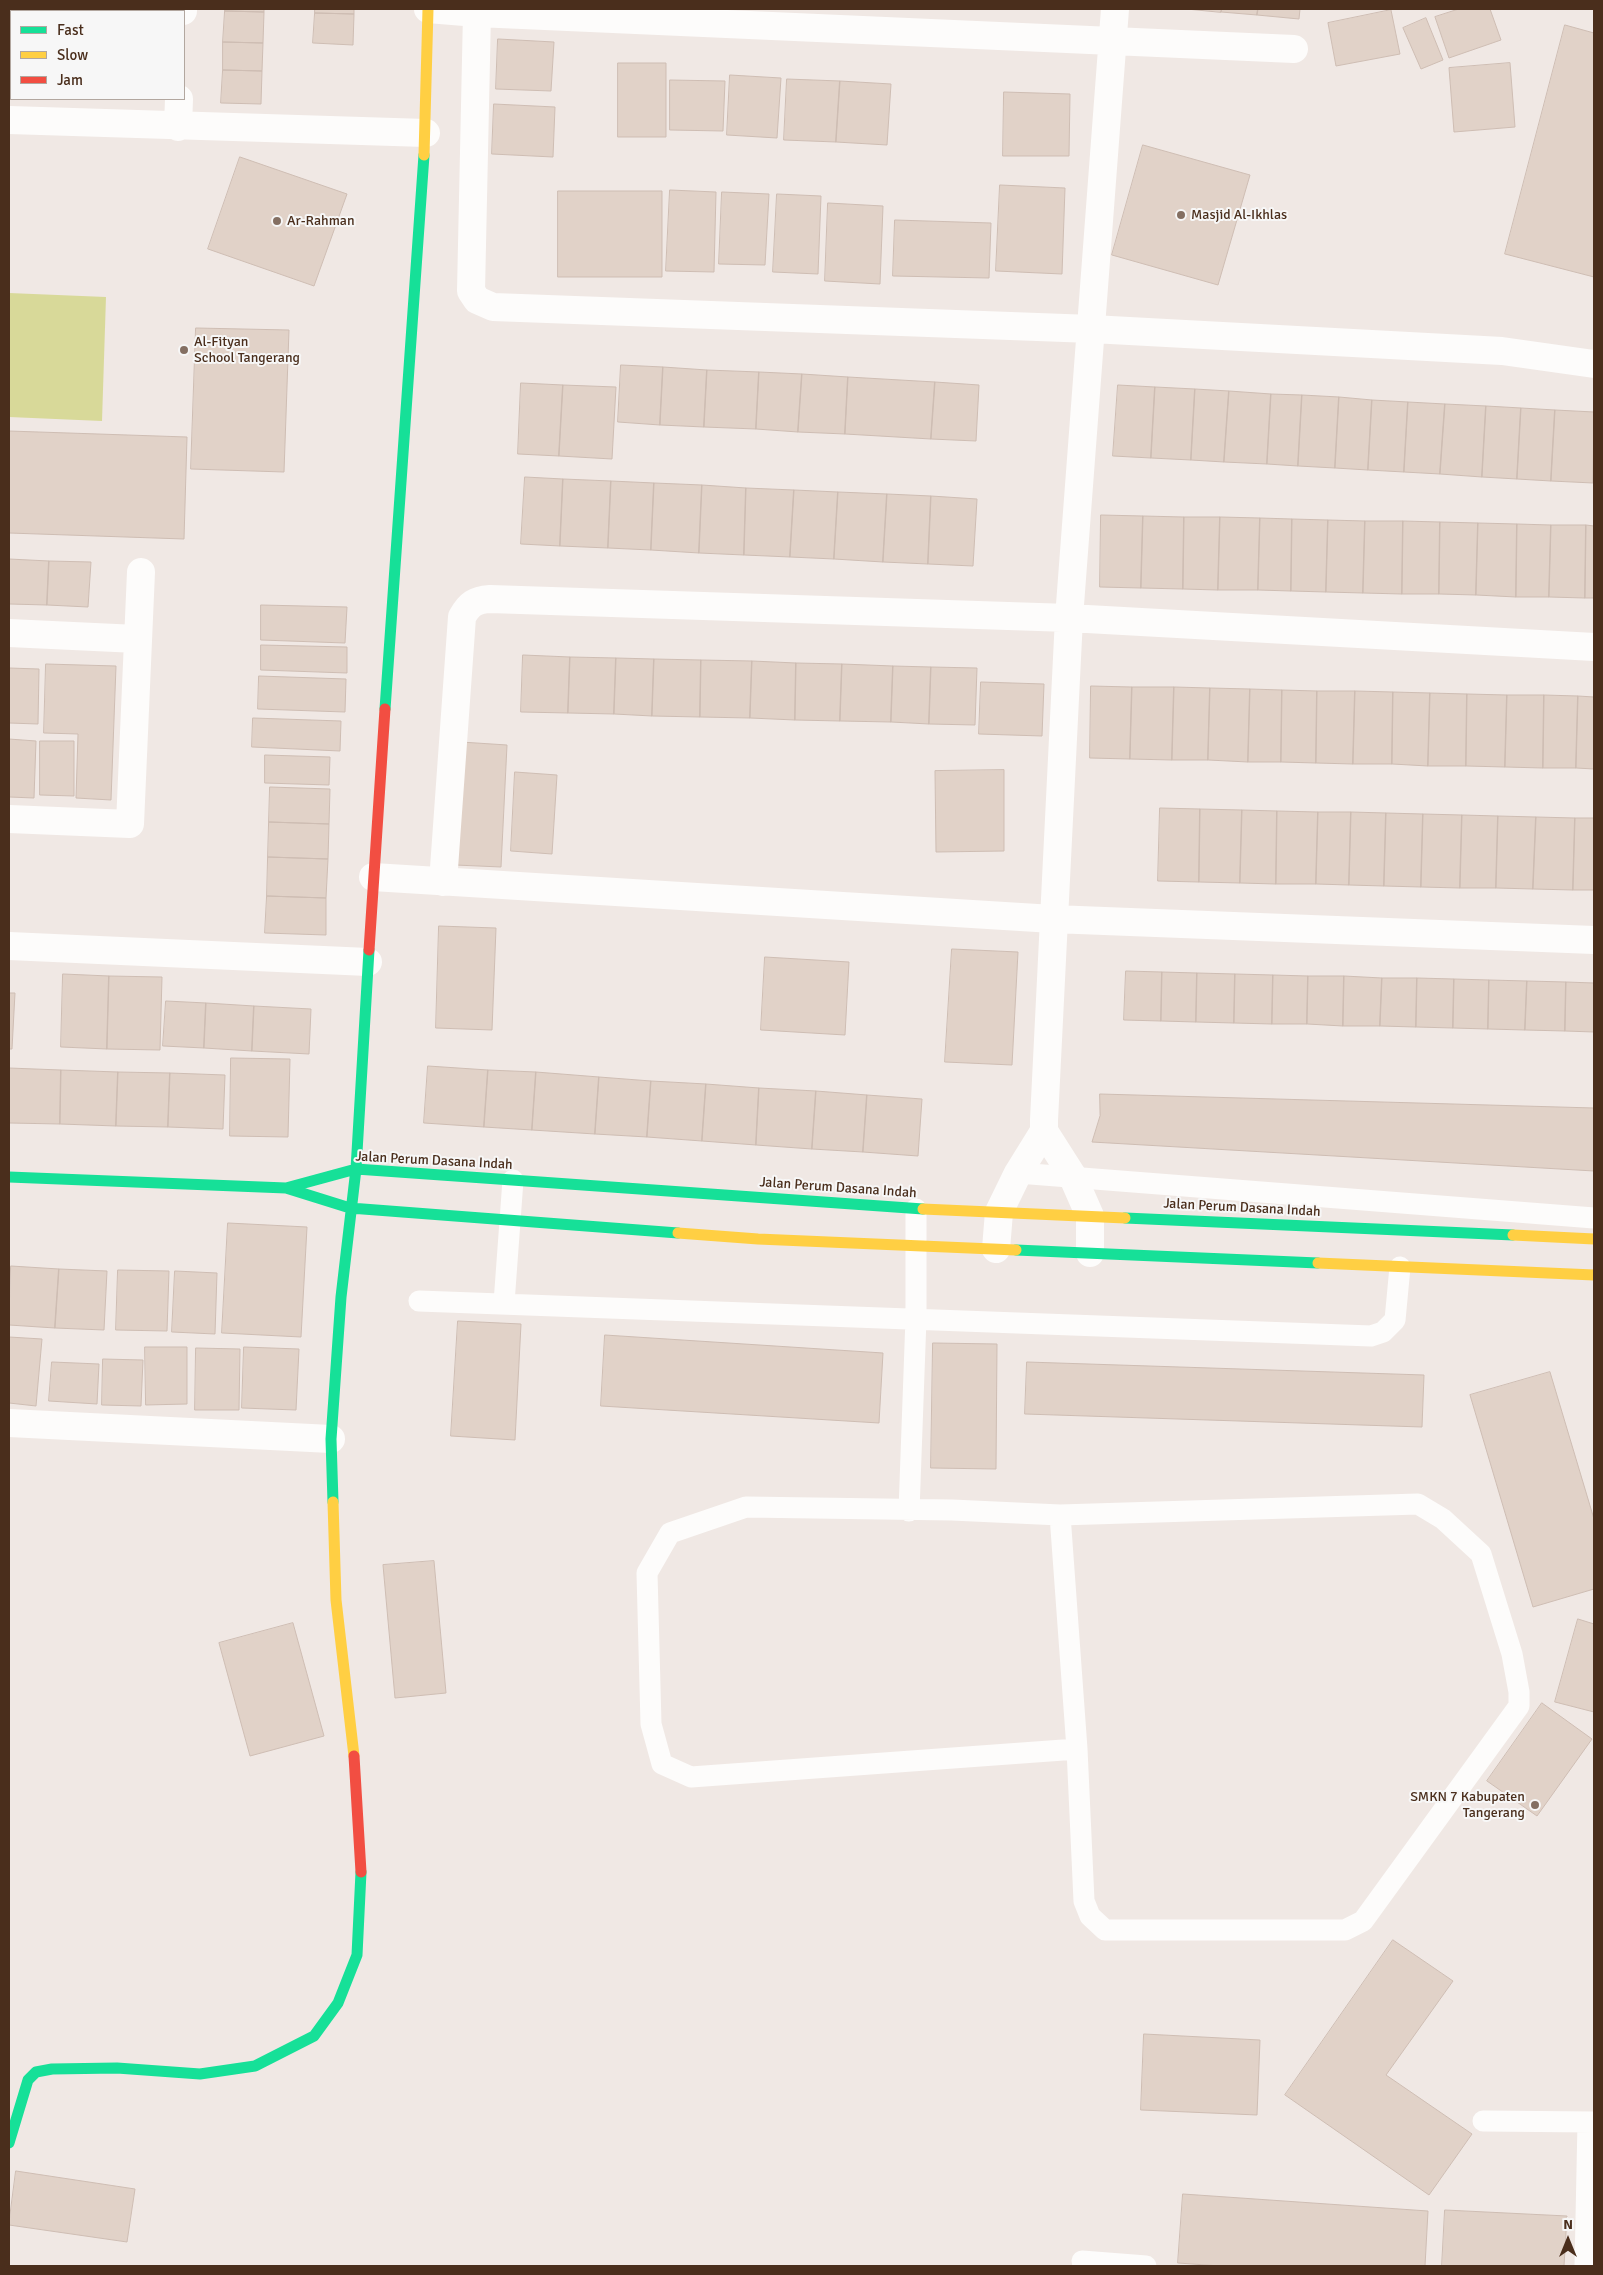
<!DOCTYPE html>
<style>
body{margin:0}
#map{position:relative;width:1603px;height:2275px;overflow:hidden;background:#f0e8e4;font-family:Signika,sans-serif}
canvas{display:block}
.frame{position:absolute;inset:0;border:10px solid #4a2e1c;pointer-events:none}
.legend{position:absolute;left:10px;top:10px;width:175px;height:90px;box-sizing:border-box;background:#f7f7f7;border:1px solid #b2a79f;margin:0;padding:6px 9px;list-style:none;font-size:15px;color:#4a2e1c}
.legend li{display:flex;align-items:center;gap:10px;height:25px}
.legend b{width:25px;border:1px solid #b2a79f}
.north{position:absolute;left:1543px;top:2215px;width:50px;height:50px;-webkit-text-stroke:4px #f7f7f7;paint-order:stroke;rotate:0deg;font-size:14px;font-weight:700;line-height:20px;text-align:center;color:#4a2e1c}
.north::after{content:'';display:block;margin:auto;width:18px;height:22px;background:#4a2e1c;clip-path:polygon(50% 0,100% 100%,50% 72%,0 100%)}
</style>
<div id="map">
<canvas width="1603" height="2275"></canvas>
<div class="frame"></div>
<ul class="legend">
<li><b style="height:6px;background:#16e098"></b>Fast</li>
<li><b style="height:6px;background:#ffcf43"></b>Slow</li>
<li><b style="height:6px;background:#f24e42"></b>Jam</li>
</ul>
<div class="north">N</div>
</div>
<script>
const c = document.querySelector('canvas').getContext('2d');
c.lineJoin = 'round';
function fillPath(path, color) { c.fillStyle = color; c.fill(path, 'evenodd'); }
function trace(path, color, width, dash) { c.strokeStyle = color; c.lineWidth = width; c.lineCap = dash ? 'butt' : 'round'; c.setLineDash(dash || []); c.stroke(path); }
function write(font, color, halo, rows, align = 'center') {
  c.font = font + ' Signika,sans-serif'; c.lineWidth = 4; c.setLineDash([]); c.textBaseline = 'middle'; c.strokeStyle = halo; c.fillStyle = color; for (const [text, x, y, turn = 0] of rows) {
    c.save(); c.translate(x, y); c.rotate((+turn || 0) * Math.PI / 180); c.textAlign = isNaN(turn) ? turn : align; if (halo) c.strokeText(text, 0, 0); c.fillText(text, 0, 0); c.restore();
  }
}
fillPath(new Path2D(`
 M 9,293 L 106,297 L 102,421 L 9,417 Z`), '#d8d999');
const building = new Path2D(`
 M 9,9 L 40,9 L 40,11 L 11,11 L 11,36 L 9,36 Z
 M 107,9 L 146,9 L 146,11 L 107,11 Z
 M 225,9 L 264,9 L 264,12 L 225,11 Z
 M 315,9 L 354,9 L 354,14 L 315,13 Z
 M 1187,9 L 1222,9 L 1221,12 Z
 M 1222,9 L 1258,9 L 1257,15 L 1221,12 Z
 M 1258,9 L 1300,9 L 1299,19 L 1257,15 Z
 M 1459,9 L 1490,9 L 1501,40 L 1449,58 L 1435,17 Z
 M 1391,10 L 1400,54 L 1336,66 L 1328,23 Z
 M 225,11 L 264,12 L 263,43 L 223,42 Z
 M 315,13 L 354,14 L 353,45 L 313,43 Z
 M 1426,18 L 1443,60 L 1421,69 L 1403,28 Z
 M 1565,25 L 1594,33 L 1594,277 L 1505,254 Z
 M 9,36 L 11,36 L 11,64 L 9,64 Z
 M 498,39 L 554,42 L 551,91 L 496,89 Z
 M 223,42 L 263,43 L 262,71 L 223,70 Z
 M 618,63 L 666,63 L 666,137 L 618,137 Z
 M 1510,63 L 1515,127 L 1454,132 L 1449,68 Z
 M 9,64 L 11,64 L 11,97 L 9,97 Z
 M 223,70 L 262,71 L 261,104 L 221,103 Z
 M 730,75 L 781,78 L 777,138 L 727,135 Z
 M 787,79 L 840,81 L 836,142 L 784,140 Z
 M 670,80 L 725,81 L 723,131 L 670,130 Z
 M 840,81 L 891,84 L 887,145 L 836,142 Z
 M 1004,92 L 1070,94 L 1069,156 L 1003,156 Z
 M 494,104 L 555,107 L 553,157 L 492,154 Z
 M 1143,145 L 1250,175 L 1218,285 L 1112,255 Z
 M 240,157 L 347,194 L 314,286 L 208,249 Z
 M 1000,185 L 1065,188 L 1062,274 L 996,271 Z
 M 670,190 L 716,192 L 714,272 L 666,271 Z
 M 558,191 L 662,191 L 662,277 L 558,277 Z
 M 722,192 L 769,194 L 765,265 L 719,264 Z
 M 777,194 L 821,196 L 818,274 L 773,272 Z
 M 828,203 L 883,206 L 880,284 L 825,281 Z
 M 895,220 L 991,223 L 989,278 L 893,276 Z
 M 196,328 L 289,330 L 284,472 L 191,469 Z
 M 621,365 L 663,367 L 660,425 L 618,422 Z
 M 663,367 L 707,370 L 704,427 L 660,425 Z
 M 707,370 L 759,372 L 756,429 L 704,427 Z
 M 759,372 L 802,374 L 798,432 L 756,429 Z
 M 802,374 L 848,377 L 845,434 L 798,432 Z
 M 848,377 L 935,382 L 931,439 L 845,434 Z
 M 935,382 L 979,385 L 976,441 L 931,439 Z
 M 521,383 L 563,385 L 559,456 L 518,454 Z
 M 563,385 L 616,387 L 612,459 L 559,456 Z
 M 1118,385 L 1155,387 L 1151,458 L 1113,456 Z
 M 1155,387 L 1195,389 L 1191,460 L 1151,458 Z
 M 1195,389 L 1229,391 L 1224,462 L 1191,460 Z
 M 1229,391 L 1271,394 L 1267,464 L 1224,462 Z
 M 1271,394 L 1302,395 L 1298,466 L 1267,464 Z
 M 1302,395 L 1339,397 L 1335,468 L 1298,466 Z
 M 1339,397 L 1372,400 L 1368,470 L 1335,468 Z
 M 1372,400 L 1408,402 L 1404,472 L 1368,470 Z
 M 1408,402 L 1445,404 L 1440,474 L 1404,472 Z
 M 1445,404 L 1486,406 L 1482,477 L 1440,474 Z
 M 1486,406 L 1521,408 L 1517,479 L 1482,477 Z
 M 1521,408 L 1555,410 L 1551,481 L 1517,479 Z
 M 1555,410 L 1594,412 L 1593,483 L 1551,481 Z
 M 9,431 L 187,437 L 184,539 L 9,533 Z
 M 525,477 L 563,479 L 560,546 L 521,544 Z
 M 563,479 L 611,481 L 608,548 L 560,546 Z
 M 611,481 L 654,483 L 651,550 L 608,548 Z
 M 654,483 L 702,485 L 699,553 L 651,550 Z
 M 702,485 L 746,488 L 744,555 L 699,553 Z
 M 746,488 L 794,490 L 790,557 L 744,555 Z
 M 794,490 L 838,492 L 834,559 L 790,557 Z
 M 838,492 L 887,494 L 883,562 L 834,559 Z
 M 887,494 L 931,496 L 928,564 L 883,562 Z
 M 931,496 L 977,499 L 973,566 L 928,564 Z
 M 1101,515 L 1143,516 L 1141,588 L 1100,587 Z
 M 1143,516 L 1184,517 L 1183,589 L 1141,588 Z
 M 1184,517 L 1220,517 L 1218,590 L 1183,589 Z
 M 1220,517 L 1260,518 L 1258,590 L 1218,590 Z
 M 1260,518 L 1292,519 L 1291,591 L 1258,590 Z
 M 1292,519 L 1328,520 L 1326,592 L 1291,591 Z
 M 1328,520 L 1365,521 L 1363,593 L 1326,592 Z
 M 1365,521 L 1403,521 L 1402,594 L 1363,593 Z
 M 1403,521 L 1440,522 L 1439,594 L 1402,594 Z
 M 1440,522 L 1478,523 L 1476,595 L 1439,594 Z
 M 1478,523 L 1517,524 L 1516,597 L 1476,595 Z
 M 1517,524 L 1551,525 L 1549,597 L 1516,597 Z
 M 1551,525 L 1586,525 L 1585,598 L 1549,597 Z
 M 1586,525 L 1594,526 L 1594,598 L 1585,598 Z
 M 9,559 L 49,561 L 47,605 L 9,604 Z
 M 49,561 L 91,562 L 88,607 L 47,605 Z
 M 261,605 L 347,607 L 345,643 L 261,640 Z
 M 261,645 L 347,647 L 347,673 L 261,670 Z
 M 523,655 L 570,657 L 568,713 L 521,712 Z
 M 570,657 L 616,658 L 614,714 L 568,713 Z
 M 616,658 L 654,659 L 652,716 L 614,714 Z
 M 654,659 L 701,660 L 700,717 L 652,716 Z
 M 701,660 L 752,661 L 750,718 L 700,717 Z
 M 752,661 L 796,663 L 795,720 L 750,718 Z
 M 796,663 L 842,664 L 840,721 L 795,720 Z
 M 46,664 L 116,666 L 111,800 L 76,798 L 78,734 L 44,733 Z
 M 842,664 L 893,666 L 891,722 L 840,721 Z
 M 893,666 L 931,667 L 929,724 L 891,722 Z
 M 931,667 L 977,668 L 975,725 L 929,724 Z
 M 9,668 L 39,669 L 38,724 L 9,723 Z
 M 259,676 L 346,679 L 345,712 L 258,709 Z
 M 981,682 L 1044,684 L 1042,736 L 979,734 Z
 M 1091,686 L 1132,687 L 1130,759 L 1090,758 Z
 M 1132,687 L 1174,687 L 1172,760 L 1130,759 Z
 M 1174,687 L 1210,688 L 1208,760 L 1172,760 Z
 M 1210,688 L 1250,689 L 1248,762 L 1208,760 Z
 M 1250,689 L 1282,690 L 1281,762 L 1248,762 Z
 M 1282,690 L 1317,691 L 1316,763 L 1281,762 Z
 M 1317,691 L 1355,691 L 1353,764 L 1316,763 Z
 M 1355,691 L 1393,692 L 1392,764 L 1353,764 Z
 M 1393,692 L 1430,693 L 1428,766 L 1392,764 Z
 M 1430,693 L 1467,694 L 1466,766 L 1428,766 Z
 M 1467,694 L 1507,695 L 1505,767 L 1466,766 Z
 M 1507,695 L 1544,695 L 1543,768 L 1505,767 Z
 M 1544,695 L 1578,696 L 1576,768 L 1543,768 Z
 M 1578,696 L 1594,697 L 1594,769 L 1576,768 Z
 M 253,718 L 341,721 L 340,751 L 252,747 Z
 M 9,739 L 36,741 L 34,798 L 9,797 Z
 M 40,741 L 74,741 L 74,796 L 40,795 Z
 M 461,742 L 507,745 L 501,867 L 455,865 Z
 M 265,755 L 330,757 L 329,785 L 265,783 Z
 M 1004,770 L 1004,851 L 936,852 L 935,771 Z
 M 515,772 L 557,775 L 552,854 L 511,851 Z
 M 270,787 L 330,789 L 329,824 L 269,822 Z
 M 1160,808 L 1200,809 L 1199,882 L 1158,881 Z
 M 1200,809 L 1242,810 L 1240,883 L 1199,882 Z
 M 1242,810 L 1277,811 L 1276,884 L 1240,883 Z
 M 1277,811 L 1318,812 L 1316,884 L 1276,884 Z
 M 1318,812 L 1351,812 L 1349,885 L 1316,884 Z
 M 1351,812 L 1386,813 L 1384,886 L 1349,885 Z
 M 1386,813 L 1423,814 L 1421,887 L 1384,886 Z
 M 1423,814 L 1462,815 L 1460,888 L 1421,887 Z
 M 1462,815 L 1498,816 L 1496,888 L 1460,888 Z
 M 1498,816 L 1536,817 L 1533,889 L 1496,888 Z
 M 1536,817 L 1575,818 L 1573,890 L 1533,889 Z
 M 1575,818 L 1594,818 L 1594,890 L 1573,890 Z
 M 269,822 L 329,824 L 328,859 L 268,857 Z
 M 268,857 L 328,859 L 326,898 L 267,896 Z
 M 267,896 L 326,898 L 326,935 L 265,933 Z
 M 439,926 L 496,928 L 492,1030 L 436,1028 Z
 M 952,949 L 1018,952 L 1012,1065 L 945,1062 Z
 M 765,957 L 849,962 L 845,1035 L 761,1030 Z
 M 1126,971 L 1162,972 L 1161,1021 L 1124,1020 Z
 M 1162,972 L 1197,973 L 1196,1022 L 1161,1021 Z
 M 1197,973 L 1235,974 L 1234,1023 L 1196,1022 Z
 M 63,974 L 109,976 L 107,1049 L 61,1047 Z
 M 1235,974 L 1273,975 L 1272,1024 L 1234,1023 Z
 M 1273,975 L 1308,976 L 1307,1024 L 1272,1024 Z
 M 109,976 L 162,977 L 160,1050 L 107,1049 Z
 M 1308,976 L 1344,976 L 1343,1026 L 1307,1024 Z
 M 1344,976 L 1382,978 L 1380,1026 L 1343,1026 Z
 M 1382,978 L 1417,978 L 1416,1027 L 1380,1026 Z
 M 1417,978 L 1454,979 L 1453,1028 L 1416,1027 Z
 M 1454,979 L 1489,980 L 1488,1029 L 1453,1028 Z
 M 1489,980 L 1527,981 L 1525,1030 L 1488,1029 Z
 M 1527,981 L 1566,982 L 1565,1031 L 1525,1030 Z
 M 1566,982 L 1594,983 L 1594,1032 L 1565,1031 Z
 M 9,993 L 15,993 L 12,1049 L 9,1049 Z
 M 166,1001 L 206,1003 L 204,1048 L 163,1046 Z
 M 206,1003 L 254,1006 L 252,1051 L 204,1048 Z
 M 254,1006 L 311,1009 L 309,1054 L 252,1051 Z
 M 231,1058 L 290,1059 L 288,1137 L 230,1136 Z
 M 428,1066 L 488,1070 L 484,1127 L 424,1123 Z
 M 9,1068 L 61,1070 L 60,1124 L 9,1123 Z
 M 61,1070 L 118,1072 L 116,1126 L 60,1124 Z
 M 488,1070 L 536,1072 L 532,1130 L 484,1127 Z
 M 118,1072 L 170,1073 L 168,1127 L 116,1126 Z
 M 536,1072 L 599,1077 L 595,1134 L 532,1130 Z
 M 170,1073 L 225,1075 L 223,1129 L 168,1127 Z
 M 599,1077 L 651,1081 L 647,1137 L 595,1134 Z
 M 651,1081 L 706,1084 L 702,1141 L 647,1137 Z
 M 706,1084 L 759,1088 L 756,1145 L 702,1141 Z
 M 759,1088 L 816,1091 L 812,1149 L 756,1145 Z
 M 816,1091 L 867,1095 L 863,1152 L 812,1149 Z
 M 1100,1094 L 1594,1108 L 1594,1171 L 1092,1142 L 1100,1116 Z
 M 867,1095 L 922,1099 L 918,1156 L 863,1152 Z
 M 228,1223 L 307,1227 L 301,1337 L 222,1333 Z
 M 11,1266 L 59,1269 L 55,1328 L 9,1325 Z
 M 59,1269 L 107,1271 L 104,1330 L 55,1328 Z
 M 118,1270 L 169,1271 L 167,1331 L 116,1330 Z
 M 175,1271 L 217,1273 L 215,1334 L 172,1332 Z
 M 458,1321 L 521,1324 L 515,1440 L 451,1436 Z
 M 605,1335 L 883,1353 L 879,1423 L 601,1406 Z
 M 9,1337 L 42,1339 L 36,1406 L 9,1403 Z
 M 933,1343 L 997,1344 L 996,1469 L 931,1468 Z
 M 145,1347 L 187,1347 L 187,1404 L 146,1405 Z
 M 244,1347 L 299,1349 L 296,1410 L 242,1408 Z
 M 196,1348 L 240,1349 L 239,1410 L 195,1410 Z
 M 103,1359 L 143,1360 L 141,1406 L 102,1405 Z
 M 52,1362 L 99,1364 L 97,1404 L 49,1401 Z
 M 1027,1362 L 1424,1375 L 1422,1427 L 1025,1414 Z
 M 1550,1372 L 1594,1519 L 1594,1589 L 1533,1607 L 1470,1395 Z
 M 434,1561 L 446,1693 L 395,1698 L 383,1565 Z
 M 1578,1619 L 1594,1624 L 1594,1712 L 1555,1702 Z
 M 293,1623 L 324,1736 L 250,1756 L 219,1643 Z
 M 1542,1703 L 1592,1739 L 1537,1816 L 1487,1781 Z
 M 1393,1940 L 1453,1981 L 1386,2075 L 1472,2134 L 1429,2195 L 1285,2095 Z
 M 1144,2034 L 1260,2040 L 1257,2115 L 1141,2110 Z
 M 16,2171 L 135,2189 L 127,2242 L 9,2225 Z
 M 1183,2194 L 1428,2211 L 1425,2266 L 1220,2266 L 1178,2263 Z
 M 1445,2210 L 1567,2216 L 1564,2266 L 1442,2266 Z`);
fillPath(building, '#e1d2c8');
trace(building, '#cebdb3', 1);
trace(new Path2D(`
 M 1018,1173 L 1594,1218
 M 419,1301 L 1371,1336 L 1383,1332 L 1395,1320 L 1400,1267
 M 504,1303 L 513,1180
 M 746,1507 L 952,1510 L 1060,1515 L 1077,1749 L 691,1777 L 662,1764 L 651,1724 L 647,1573 L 670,1533 Z
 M 909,1511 L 916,1318 L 916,1209
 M 1060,1515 L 1418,1504 L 1443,1519 L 1481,1554 L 1512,1654 L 1519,1692 L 1519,1706 L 1363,1921 L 1345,1930 L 1105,1930 L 1090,1916 L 1084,1901 L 1077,1749
 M 1483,2121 L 1594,2122
 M 1082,2261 L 1146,2266
 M 1585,2266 L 1588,2122`), '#fdfcfb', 21);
trace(new Path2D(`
 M 428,9 L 477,13 L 1294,49
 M 183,11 L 183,9
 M 477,13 L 471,291 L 477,300 L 493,307 L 1092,329 L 1502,351 L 1594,364
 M 9,120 L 426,133
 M 178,127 L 179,99
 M 9,633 L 137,639
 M 9,819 L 130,824 L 141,572
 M 373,877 L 1053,919 L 1594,940
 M 443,882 L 462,617 C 469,604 475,600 490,599 L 1069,618 L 1594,647
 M 9,946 L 368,962
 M 996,1249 L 999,1212 L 1018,1173 L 1044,1131
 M 1090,1253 L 1090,1216 L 1072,1175 L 1044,1131 L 1044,1120 L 1069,618 L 1115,9
 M 9,1423 L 331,1439`), '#fdfcfb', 28);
trace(new Path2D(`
 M 385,709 L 424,155
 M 9,1177 L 286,1188 L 350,1208 L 678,1233
 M 286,1188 L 356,1169 L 923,1209
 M 1125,1218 L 1513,1235
 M 1016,1250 L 1318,1263
 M 333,1502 L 331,1439 L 341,1297 L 356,1169 L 369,950
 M 9,2143 L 28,2080 L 36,2072 L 52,2069 L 117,2068 L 200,2074 L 255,2066 L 314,2036 L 338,2003 L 357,1955 L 361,1872`), '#16e098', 11);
trace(new Path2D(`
 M 424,155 L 428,9
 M 923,1209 L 1125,1218
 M 678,1233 L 758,1239 L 1016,1250
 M 1513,1235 L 1594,1239
 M 1318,1263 L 1594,1275
 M 333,1502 L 336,1600 L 354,1756`), '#ffcf43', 11);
trace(new Path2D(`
 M 369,950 L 385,709
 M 354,1756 L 361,1872`), '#f24e42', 11);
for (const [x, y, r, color] of [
 [1181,215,5,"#846f62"],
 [277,221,5,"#846f62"],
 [184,350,5,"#846f62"],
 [1535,1805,5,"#846f62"]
]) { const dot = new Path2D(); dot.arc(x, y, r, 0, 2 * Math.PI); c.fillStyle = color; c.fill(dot); trace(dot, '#f7f7f7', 2); }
write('14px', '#4a2e1c', '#f7f7f7', [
 ["Masjid Al-Ikhlas",1191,215],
 ["Ar-Rahman",287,221],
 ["Al-Fityan",194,342],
 ["School Tangerang",194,358],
 ["SMKN 7 Kabupaten",1525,1797,"right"],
 ["Tangerang",1525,1813,"right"]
], 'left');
write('14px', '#4a2e1c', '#f7f7f7', [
 ["Jalan Perum Dasana Indah",434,1161,3],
 ["Jalan Perum Dasana Indah",838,1188,4],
 ["Jalan Perum Dasana Indah",1242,1208,3]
]);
</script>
